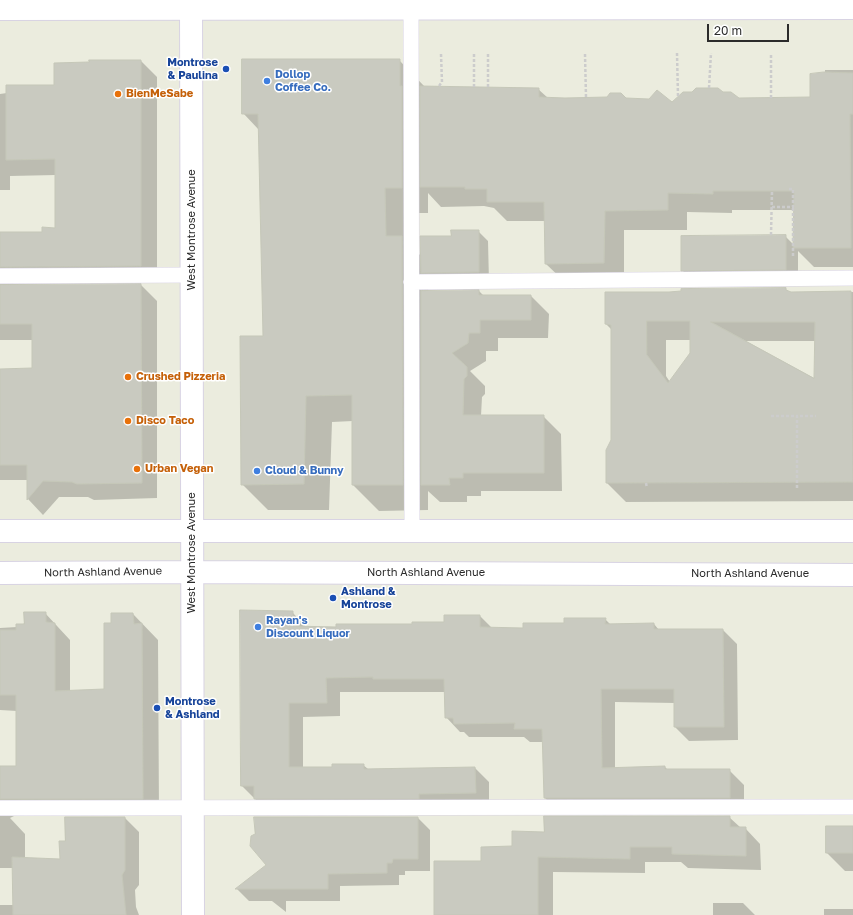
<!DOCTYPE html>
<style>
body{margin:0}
#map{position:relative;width:853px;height:915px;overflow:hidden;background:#ebecde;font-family:"Golos Text",sans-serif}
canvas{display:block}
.scale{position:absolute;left:707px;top:24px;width:82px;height:18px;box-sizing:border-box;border:2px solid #2b2b2b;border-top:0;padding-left:5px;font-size:12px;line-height:14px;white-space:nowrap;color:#2b2b2b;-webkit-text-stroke:3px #fff;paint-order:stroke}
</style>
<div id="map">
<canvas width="853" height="915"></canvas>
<div class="scale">20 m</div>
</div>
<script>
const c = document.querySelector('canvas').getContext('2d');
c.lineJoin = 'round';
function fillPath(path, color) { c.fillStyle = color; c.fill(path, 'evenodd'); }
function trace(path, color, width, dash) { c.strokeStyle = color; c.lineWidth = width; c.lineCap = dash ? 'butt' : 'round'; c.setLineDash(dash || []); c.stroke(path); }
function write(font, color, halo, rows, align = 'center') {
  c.font = font + ' "Golos Text",sans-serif'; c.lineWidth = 3; c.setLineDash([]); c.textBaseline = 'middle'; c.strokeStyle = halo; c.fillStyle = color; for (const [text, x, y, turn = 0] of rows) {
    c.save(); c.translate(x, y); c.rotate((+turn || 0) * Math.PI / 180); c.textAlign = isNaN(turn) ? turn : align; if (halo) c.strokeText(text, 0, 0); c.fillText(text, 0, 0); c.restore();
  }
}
fillPath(new Path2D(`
 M 399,60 L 425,87 L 538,89 L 548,98 L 625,99 L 672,103 L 723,93 L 739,99 L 811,98 L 825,74 L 825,70 L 853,70 L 853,267 L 814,267 L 798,251 L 798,282 L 695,283 L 682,270 L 785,236 L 794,245 L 795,210 L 732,210 L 732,213 L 687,212 L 687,230 L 624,230 L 624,282 L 566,283 L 546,264 L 545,221 L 507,221 L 494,208 L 484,206 L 441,207 L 428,193 L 428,213 L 411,213 L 411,246 L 421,256 L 452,237 L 478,231 L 488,241 L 489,282 L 428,279 L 428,292 L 479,291 L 484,296 L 531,296 L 549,314 L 548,338 L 498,338 L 498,351 L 486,351 L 486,361 L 470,371 L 485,386 L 485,394 L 482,397 L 481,416 L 543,416 L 561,434 L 562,491 L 481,491 L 481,496 L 467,496 L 467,502 L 440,502 L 428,491 L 428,510 L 379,511 L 353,485 L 353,421 L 332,422 L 329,510 L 268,510 L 242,484 L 264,337 L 259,130 L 243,113 Z
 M 141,61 L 157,77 L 157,282 L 16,282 L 10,286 L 141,285 L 157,301 L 157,498 L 94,500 L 88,497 L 59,497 L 43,515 L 28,499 L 28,480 L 0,480 L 0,370 L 33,369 L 33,340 L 0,340 L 0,238 L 43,233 L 56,229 L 56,175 L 10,176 L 10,190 L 0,190 L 0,94 L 55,86 Z
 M 785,289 L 791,293 L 853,292 L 853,501 L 626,502 L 607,483 L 612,440 L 612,330 L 606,324 L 669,293 ZM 666,340 L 691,340 L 691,354 L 670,382 L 666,376 ZM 744,341 L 816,341 L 815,379 Z
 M 292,612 L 307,628 L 413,625 L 445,623 L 480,616 L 492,628 L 524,629 L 605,619 L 611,625 L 654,624 L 659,630 L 723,630 L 737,644 L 738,740 L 689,741 L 675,727 L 675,703 L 615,702 L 615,768 L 665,767 L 668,770 L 729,770 L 744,785 L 744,812 L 559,812 L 545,798 L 544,742 L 530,742 L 524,737 L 469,737 L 464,732 L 460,732 L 446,717 L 446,692 L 340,692 L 340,716 L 303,717 L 303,768 L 333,768 L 363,765 L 368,769 L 475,768 L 489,782 L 489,807 L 269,813 L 242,786 Z
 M 45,613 L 70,640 L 70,692 L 105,690 L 112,624 L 133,614 L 158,640 L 159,814 L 16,815 L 10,818 L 25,834 L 25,859 L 61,860 L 66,842 L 125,818 L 139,832 L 139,885 L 135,890 L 136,907 L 139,915 L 0,915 L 0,905 L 14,905 L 13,868 L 0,868 L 0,767 L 17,767 L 17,711 L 0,710 L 0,628 L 17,627 Z
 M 729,817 L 741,828 L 745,828 L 760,844 L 761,870 L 688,868 L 681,862 L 645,862 L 645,873 L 553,872 L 553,915 L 435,915 L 482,862 L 545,833 Z
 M 418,818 L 430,830 L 430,871 L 405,871 L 405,875 L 399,875 L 399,885 L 340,886 L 340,901 L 286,901 L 286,912 L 272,901 L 249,901 L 237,889 Z
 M 853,826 L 853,871 L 845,871 L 827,853 L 827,827 Z
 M 713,903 L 743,903 L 755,915 L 713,915 Z
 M 824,909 L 853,909 L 853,915 L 824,915 Z`), '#0003');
const building = new Path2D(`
 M 242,59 L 400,59 L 400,86 L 402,86 L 402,188 L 385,188 L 386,236 L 402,236 L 403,485 L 352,485 L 352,395 L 306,396 L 304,484 L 241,485 L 240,336 L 263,336 L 258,114 L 242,114 Z
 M 89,60 L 141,60 L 141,266 L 0,267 L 0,232 L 42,232 L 42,227 L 55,228 L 55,159 L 6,160 L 6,85 L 54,85 L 54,63 L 89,62 Z
 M 824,72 L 853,73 L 853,114 L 850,114 L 851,248 L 793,248 L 794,191 L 713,191 L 713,194 L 668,193 L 668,210 L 605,211 L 604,263 L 545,264 L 544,202 L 487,202 L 487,189 L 465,189 L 465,187 L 420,187 L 420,86 L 539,88 L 539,97 L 565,98 L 607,97 L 610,93 L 621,93 L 626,98 L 649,99 L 657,90 L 672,102 L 683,92 L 692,92 L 696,88 L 718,88 L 723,92 L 731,92 L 739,98 L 810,97 L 810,74 Z
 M 451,230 L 479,230 L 479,272 L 421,273 L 420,236 L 451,236 Z
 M 786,235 L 786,270 L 681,271 L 681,236 Z
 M 141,284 L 142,483 L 77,484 L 72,482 L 43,481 L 27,500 L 27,465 L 0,465 L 0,369 L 32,368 L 32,324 L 0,324 L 0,285 Z
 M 786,288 L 786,290 L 791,292 L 851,291 L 853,482 L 606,483 L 606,450 L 611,440 L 611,325 L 605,324 L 605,292 L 669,292 L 681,291 L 681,289 ZM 647,321 L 690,321 L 690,353 L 668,383 L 647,355 ZM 711,322 L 815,322 L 814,378 Z
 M 479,290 L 479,295 L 531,295 L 531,320 L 480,320 L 480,333 L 469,333 L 468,343 L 452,353 L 467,367 L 467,376 L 464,379 L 463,415 L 544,415 L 544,473 L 463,473 L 463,478 L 449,478 L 450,485 L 421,485 L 421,291 Z
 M 240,610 L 293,611 L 293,626 L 336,627 L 336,624 L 412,624 L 412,622 L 444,622 L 444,615 L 480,615 L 480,627 L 523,628 L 523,623 L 564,623 L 564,618 L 606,618 L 605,624 L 654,623 L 654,629 L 723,629 L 724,727 L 674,727 L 674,689 L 601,689 L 602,768 L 665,766 L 665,769 L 730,769 L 730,798 L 544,798 L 542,729 L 514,729 L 515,723 L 454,724 L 453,718 L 445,718 L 444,679 L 373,679 L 373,677 L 326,678 L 327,703 L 289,703 L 289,767 L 332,767 L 332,764 L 364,764 L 364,769 L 475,767 L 476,793 L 419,794 L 419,799 L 254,799 L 254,786 L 241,786 Z
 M 24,612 L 46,612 L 46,622 L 55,623 L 55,691 L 104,689 L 104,623 L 111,623 L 111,613 L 133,613 L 134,624 L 142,623 L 143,799 L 0,799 L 0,766 L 16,766 L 16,695 L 0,695 L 0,630 L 16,630 L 16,624 L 24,624 Z
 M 544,816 L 730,816 L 730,827 L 746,827 L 746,856 L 672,854 L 672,847 L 630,847 L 630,859 L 538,857 L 538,915 L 434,915 L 434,861 L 481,861 L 481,847 L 512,846 L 512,831 L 544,832 Z
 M 65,817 L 125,817 L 125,870 L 122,875 L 126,915 L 13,915 L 12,857 L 60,859 L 59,841 L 65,841 Z
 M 254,817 L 418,817 L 418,859 L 393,859 L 392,863 L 387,863 L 387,873 L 328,874 L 328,889 L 235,889 L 266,865 L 250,846 L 251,836 L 255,834 Z
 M 826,826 L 853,826 L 853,853 L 826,853 Z`);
fillPath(building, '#c9cac0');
trace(building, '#c5c7b8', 1);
const lane = new Path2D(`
 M 411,8 L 412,531
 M 0,276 L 192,275
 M 411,282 L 853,278
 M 0,808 L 853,807`);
const street = new Path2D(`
 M 0,9 L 853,8`);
const secondary = new Path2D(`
 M 191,0 L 193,915
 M 0,531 L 853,531
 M 0,573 L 192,572 L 853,575`);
trace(lane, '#d8d3e3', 16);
trace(street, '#d8d3e3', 24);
trace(secondary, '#d8d3e3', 24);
trace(new Path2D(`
 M 677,53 L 678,96
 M 488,54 L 488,89
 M 585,54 L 586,97
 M 439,86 L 442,82 L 441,54
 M 474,87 L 474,54
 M 709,88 L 711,53
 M 771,98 L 771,53
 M 772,207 L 793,207 L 793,189 L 789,189
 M 771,235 L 772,191
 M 793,256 L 793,207
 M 771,416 L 797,416
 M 646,483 L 647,488
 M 797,488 L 797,416 L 816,416`), '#ccc', 2.5, [3, 2]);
trace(lane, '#fff', 15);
trace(street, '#fff', 22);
trace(secondary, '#fff', 22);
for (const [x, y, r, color] of [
 [226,69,4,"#1a4fb4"],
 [267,81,4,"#3f7fe0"],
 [118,94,4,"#e8710a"],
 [128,377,4,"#e8710a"],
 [128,421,4,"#e8710a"],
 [137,469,4,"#e8710a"],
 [257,471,4,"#3f7fe0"],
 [333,598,4,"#1a4fb4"],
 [258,627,4,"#3f7fe0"],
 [157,708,4,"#1a4fb4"]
]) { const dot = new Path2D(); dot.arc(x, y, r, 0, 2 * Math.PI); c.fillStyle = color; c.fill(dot); trace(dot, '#fff', 1.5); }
write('bold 11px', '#164399', '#fff', [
 ["Montrose",218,63,"right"],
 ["& Paulina",218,76,"right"],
 ["Ashland &",341,592],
 ["Montrose",341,605],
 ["Montrose",165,702],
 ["& Ashland",165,715]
], 'left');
write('bold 11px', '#366cbe', '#fff', [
 ["Dollop",275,75],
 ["Coffee Co.",275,88],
 ["Cloud & Bunny",265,471],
 ["Rayan's",266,621],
 ["Discount Liquor",266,634]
], 'left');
write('bold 11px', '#c56008', '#fff', [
 ["BienMeSabe",126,94],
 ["Crushed Pizzeria",136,377],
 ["Disco Taco",136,421],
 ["Urban Vegan",145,469]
], 'left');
write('11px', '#2b2b2b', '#fff', [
 ["West Montrose Avenue",192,230,-90],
 ["West Montrose Avenue",192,553,-90],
 ["North Ashland Avenue",103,572,-1],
 ["North Ashland Avenue",426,573],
 ["North Ashland Avenue",750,574]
]);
</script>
